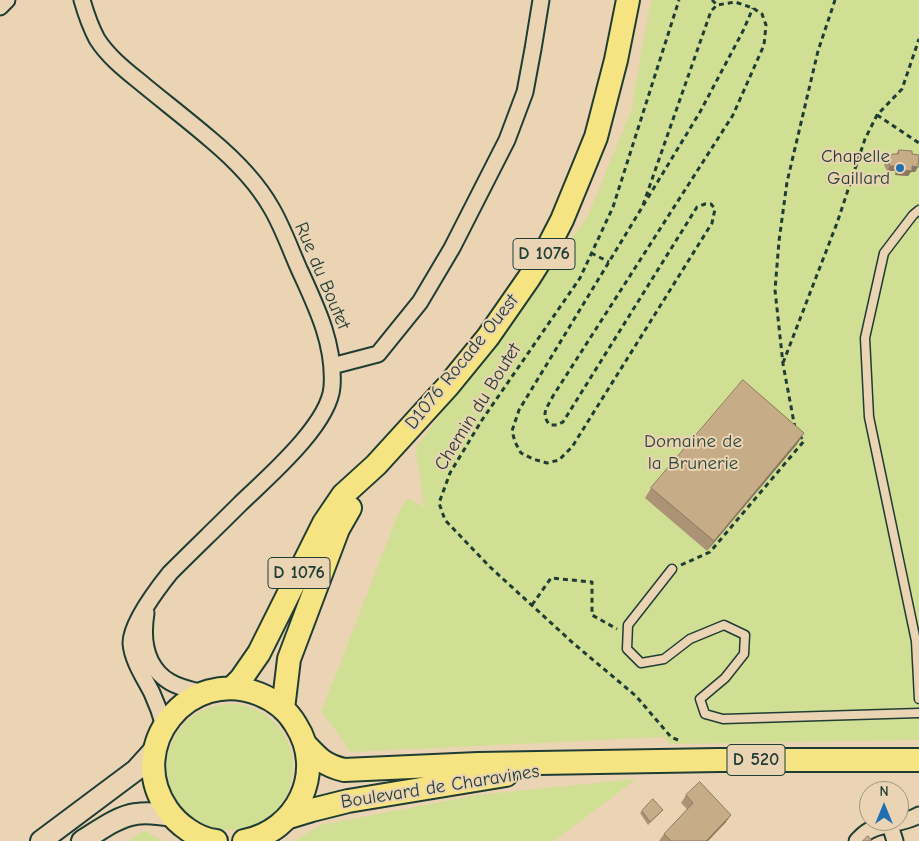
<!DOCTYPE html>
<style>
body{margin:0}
#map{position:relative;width:919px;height:841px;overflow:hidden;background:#ebd4b4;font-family:"Comic Neue",sans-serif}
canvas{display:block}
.north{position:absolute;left:859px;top:781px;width:50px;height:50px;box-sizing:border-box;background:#ebd4b4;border:1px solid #999881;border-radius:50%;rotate:0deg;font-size:14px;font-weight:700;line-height:20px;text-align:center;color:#1f3d34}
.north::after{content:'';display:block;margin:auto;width:18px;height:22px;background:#1f6fb2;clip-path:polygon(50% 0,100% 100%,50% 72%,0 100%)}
</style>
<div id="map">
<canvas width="919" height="841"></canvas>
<div class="north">N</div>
</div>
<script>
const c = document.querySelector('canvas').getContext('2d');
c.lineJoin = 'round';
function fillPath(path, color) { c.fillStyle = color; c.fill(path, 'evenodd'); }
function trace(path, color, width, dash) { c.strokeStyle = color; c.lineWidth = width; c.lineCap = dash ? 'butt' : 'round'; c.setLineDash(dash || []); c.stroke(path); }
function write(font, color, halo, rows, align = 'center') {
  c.font = font + ' "Comic Neue",sans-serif'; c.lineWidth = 4; c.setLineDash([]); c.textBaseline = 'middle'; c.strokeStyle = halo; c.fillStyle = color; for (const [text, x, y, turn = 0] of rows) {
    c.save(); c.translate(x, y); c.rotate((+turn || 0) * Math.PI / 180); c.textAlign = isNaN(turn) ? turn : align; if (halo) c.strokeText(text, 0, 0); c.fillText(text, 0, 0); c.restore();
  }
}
fillPath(new Path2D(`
 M 651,0 L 919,0 L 919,740 L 671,744 L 663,737 L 351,752 L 321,711 L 337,672 L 398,514 L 407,498 L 424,507 L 416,447 L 587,218 L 631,111 Z
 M167 767a63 63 0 1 1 126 0a63 63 0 1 1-126 0Z
 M 636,779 L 554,841 L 294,841 L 321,825 L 477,795 Z
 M 145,831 L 164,841 L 128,841 Z`), '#d0df93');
const service = new Path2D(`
 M 919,210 L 913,215 L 884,253 L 865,338 L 869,417 L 916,641 L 919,699
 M 672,569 L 628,625 L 627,649 L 641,663 L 664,659 L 690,639 L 724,625 L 745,635 L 744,654 L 725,678 L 700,699 L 705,714 L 723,719 L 919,713`);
const minor = new Path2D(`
 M 82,0 C 86,14 90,26 97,39 C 109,58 128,72 145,86 C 167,104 189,121 210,139 C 234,159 257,182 272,209 C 283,228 291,251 300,271 C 317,308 335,345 332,387 C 329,425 267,478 240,504 C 217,527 193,550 170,573 C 158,588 131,624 131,643 C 132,660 145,679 152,693 C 157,704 161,715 164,726
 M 0,7 L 7,0
 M 332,366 L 378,354 L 420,302 L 452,248 L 507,140 L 525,92 L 533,49 L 541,0
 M 146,613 C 142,638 145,667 170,682 C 180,688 192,690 203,693
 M 890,825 L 895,841
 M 857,841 C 862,836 866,831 873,829 C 888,823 905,823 919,815`);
const secondary = new Path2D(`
 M 41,841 L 136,770 L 155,749
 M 82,841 C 97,832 118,816 136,814 C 148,812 160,814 172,816`);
const primary = new Path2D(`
 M 232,688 L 241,679 L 259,653 L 324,523 L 343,495 L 376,465 L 448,386 L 488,337 L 529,278 L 546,251 L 562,220 L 583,169 L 596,137 L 616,60 L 628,0
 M 283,709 L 289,659 L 338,529 L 350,508
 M 305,744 C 319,759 324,765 344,770 L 478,764 L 719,760 L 919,760
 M 289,817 L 312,810 L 348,801 L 506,775
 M 216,841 C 197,839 177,824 167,809 C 124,746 189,666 259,694 C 274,700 288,711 296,725 C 326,772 297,831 244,841`);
trace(service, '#1f3d34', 11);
trace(minor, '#1f3d34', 19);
trace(secondary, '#1f3d34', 24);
trace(primary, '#1f3d34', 26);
trace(new Path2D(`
 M 712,0 L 717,5
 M 877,115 L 919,143
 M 643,205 L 711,11 L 717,5 L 735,2 L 753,8 L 762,14 L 766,25 L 764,45 L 733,115 L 553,396 C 547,408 540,414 550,425 L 557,425 L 563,422 L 697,207 L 705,204 L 711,204 L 715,209 L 712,223 L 572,447 L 559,460 L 547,463 L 533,459 L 521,453 L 515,442 L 512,431 L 519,410 L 700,112 L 743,31 L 753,8
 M 591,253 L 609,262
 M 783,363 L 837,223 L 865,139 L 877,115 L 902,89 L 919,39
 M 795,428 L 783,364 L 775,290 L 779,241 L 787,182 L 818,51 L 835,0
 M 681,565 L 710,552 L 804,441 L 799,435
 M 532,605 L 551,578 L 592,582 L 592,615 L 617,629
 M 678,740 L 671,737 L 636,696 L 573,643 L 490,567 L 445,520 L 439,503 L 450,473 L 482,420 L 580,278 L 613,207 L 679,0`), '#1f3d34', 3, [5, 4]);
trace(service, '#ebd4b4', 8);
trace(minor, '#ebd4b4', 15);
trace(secondary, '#ebd4b4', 20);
trace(primary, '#f6e381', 22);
fillPath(new Path2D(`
 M 899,150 L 912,154 L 918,167 L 915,172 L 911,172 L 908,176 L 895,175 L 895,171 L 887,171 L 884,165 L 889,156 L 896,154 Z
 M 798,443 L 707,551 L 645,498 L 651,488 Z
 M 686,795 L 726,822 L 708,841 L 659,841 L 664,834 L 688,810 L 681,803 Z
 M 642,811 L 661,812 L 648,825 L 640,813 Z`), '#ab9475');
fillPath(new Path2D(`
 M 890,166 L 898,166 L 895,171 L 887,171 Z
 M 912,166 L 918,167 L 915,172 L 911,172 L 908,176 L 895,175 L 898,170 Z
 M 804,433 L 798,443 L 707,551 L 714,541 Z
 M 731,815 L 726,822 L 708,841 L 706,841 Z`), '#8b785f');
const building = new Path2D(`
 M 899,150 L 912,151 L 912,154 L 919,155 L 918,167 L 912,166 L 912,171 L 898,170 L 898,166 L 890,166 L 887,160 L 889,156 L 893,154 L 898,154 Z
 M 743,380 L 804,433 L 714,541 L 651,488 Z
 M 700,782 L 731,815 L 706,841 L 671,841 L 664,834 L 693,803 L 686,795 Z
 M 653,799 L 663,810 L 650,822 L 642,811 Z
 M 868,836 L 872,841 L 863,841 Z`);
fillPath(building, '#c7ac88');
trace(building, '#8b785f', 1);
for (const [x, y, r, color] of [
 [900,168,5,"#1f6fb2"]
]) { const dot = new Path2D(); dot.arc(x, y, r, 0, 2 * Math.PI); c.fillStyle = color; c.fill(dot); trace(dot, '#ebd4b4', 2); }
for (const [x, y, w] of [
 [544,254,62],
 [299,573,62],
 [756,760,58]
]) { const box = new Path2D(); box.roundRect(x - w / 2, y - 15.5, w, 31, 4); c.fillStyle = '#ebd4b4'; c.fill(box); trace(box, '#1f3d34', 1); }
write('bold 18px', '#1f3d34', null, [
 ["D 1076",544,254],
 ["D 1076",299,573],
 ["D 520",756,760]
]);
write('19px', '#1f3d34', '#ebd4b4', [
 ["Chapelle",890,157],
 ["Gaillard",890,179]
], 'right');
write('19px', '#1f3d34', '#ebd4b4', [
 ["Rue du Boutet",322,276,67],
 ["D1076 Rocade Ouest",462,362,-51],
 ["Chemin du Boutet",478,407,-58],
 ["Boulevard de Charavines",440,787,-9]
]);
write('19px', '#284539', '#ebd4b4', [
 ["Domaine de",693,442],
 ["la Brunerie",693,464]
]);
</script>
